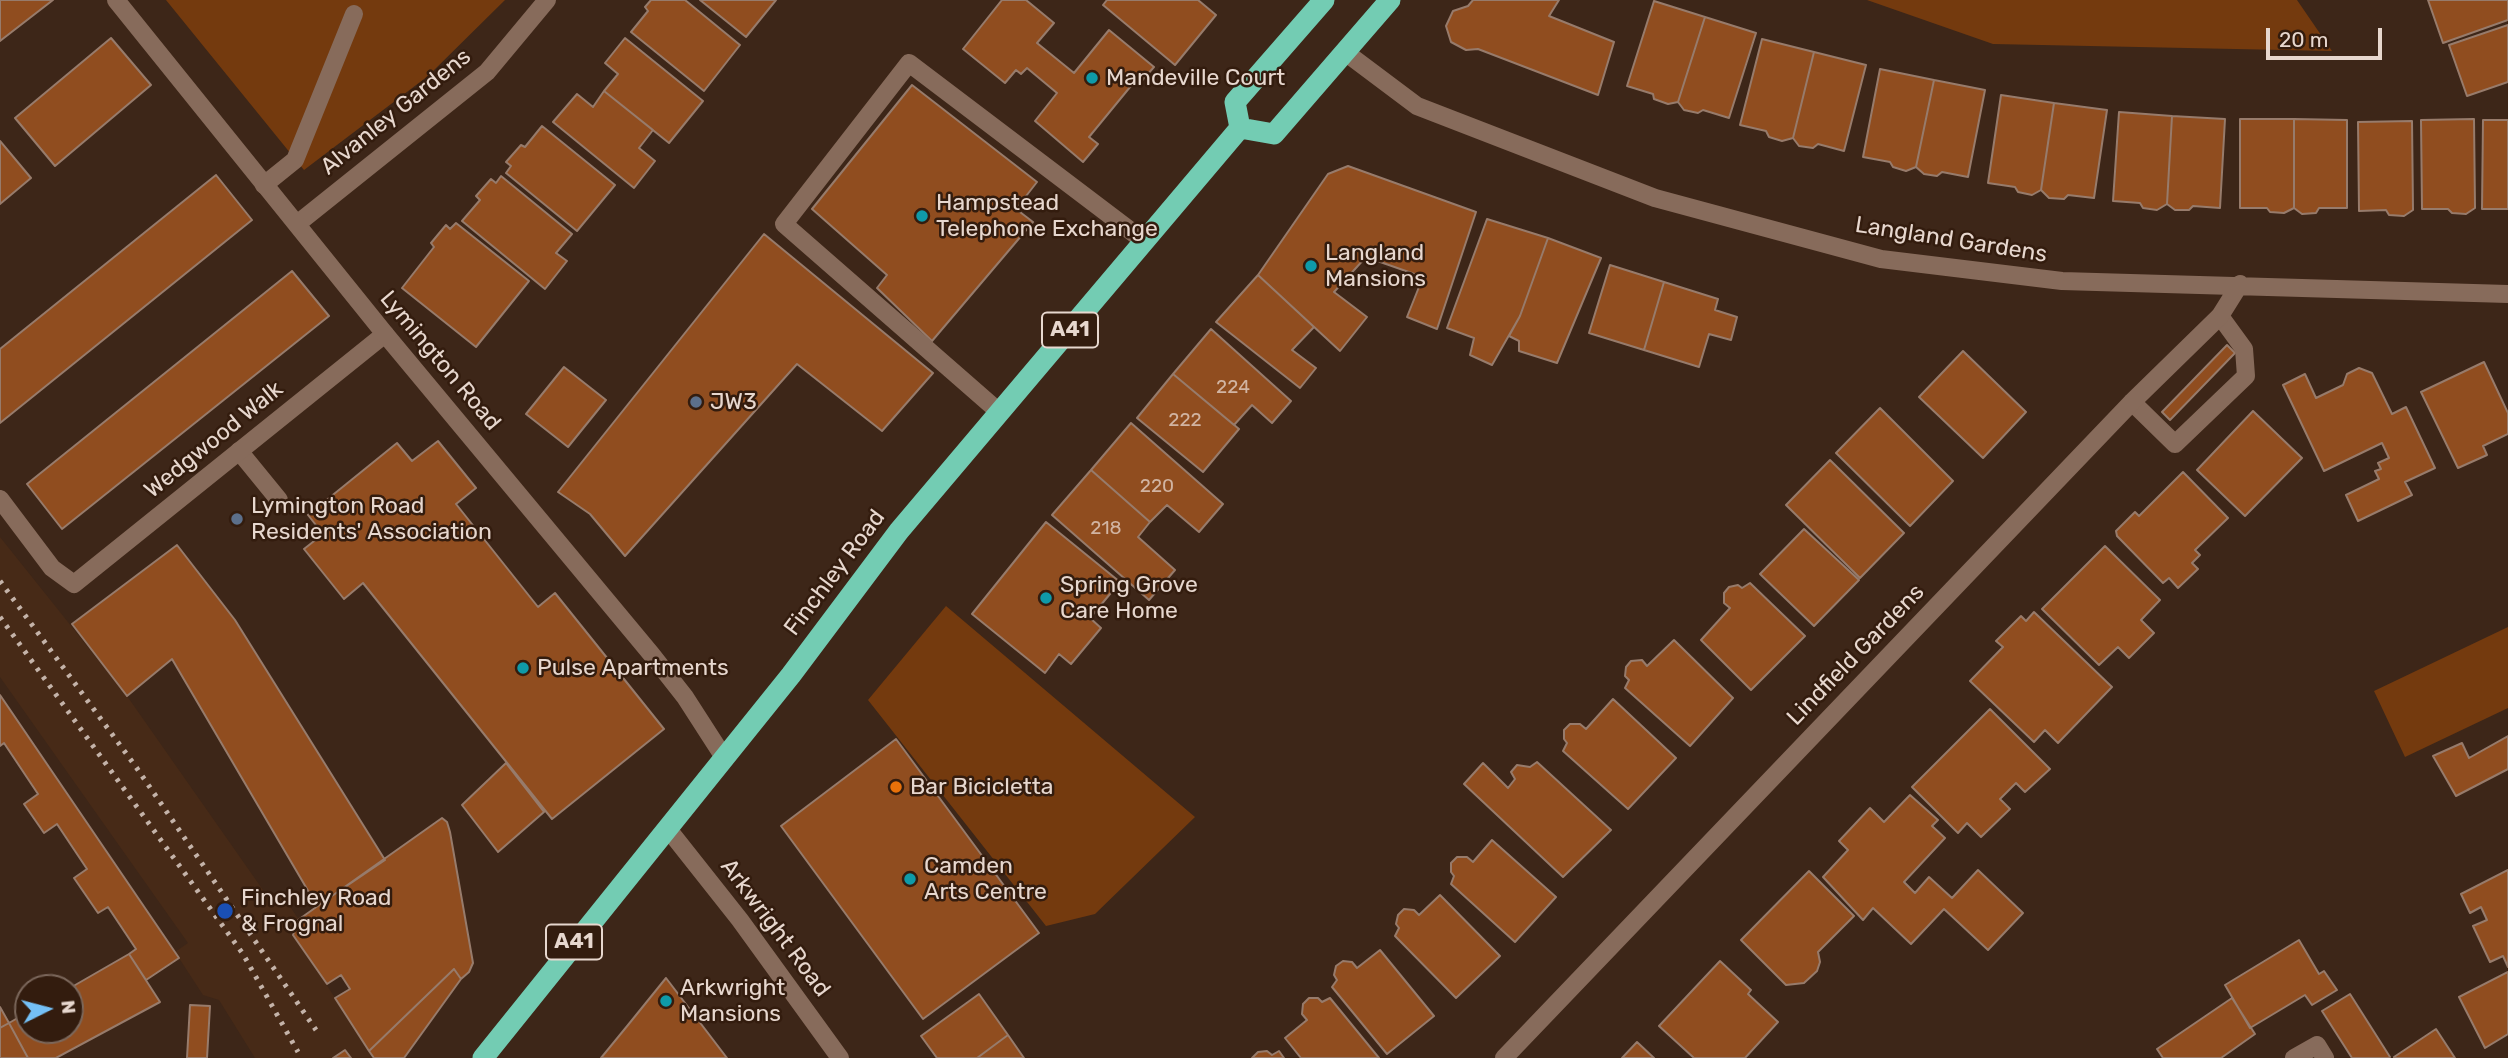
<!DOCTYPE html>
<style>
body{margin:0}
#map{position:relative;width:2508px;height:1058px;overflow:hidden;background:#3d2618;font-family:Rubik,sans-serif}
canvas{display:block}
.north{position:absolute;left:14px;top:974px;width:70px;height:70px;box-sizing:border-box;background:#331c0e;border:2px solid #7b675b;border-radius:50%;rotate:84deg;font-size:19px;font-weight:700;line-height:28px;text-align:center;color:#e7d7ce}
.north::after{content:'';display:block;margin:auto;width:24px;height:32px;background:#74c0f6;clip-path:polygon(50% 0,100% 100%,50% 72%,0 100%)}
.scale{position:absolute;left:2266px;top:28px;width:116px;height:32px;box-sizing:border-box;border:4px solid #e7d7ce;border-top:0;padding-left:9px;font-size:21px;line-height:24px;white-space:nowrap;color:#e7d7ce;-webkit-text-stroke:5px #331c0e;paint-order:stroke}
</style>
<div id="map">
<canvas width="2508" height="1058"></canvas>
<div class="north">N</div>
<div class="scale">20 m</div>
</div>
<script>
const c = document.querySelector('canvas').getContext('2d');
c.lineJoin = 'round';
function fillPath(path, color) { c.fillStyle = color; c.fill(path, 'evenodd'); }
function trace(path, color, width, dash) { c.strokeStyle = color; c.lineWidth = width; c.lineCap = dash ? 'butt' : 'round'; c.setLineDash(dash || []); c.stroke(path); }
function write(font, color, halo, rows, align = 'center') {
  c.font = font + ' Rubik,sans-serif'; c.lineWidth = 5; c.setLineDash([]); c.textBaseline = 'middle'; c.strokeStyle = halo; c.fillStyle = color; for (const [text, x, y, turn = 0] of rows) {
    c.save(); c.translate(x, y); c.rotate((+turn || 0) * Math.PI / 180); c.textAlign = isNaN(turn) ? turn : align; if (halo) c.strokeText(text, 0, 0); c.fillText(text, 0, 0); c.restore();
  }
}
fillPath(new Path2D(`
 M 0,537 L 127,696 L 270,900 L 281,893 L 301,923 L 291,930 L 374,1058 L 255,1058 L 219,1000 L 203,995 L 175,952 L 188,943 L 0,677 Z`), '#472a17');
fillPath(new Path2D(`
 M 166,0 L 505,0 L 428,76 L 304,170 Z
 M 1867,0 L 2297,0 L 2332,51 L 1993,44 Z
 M 946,606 L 1195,817 L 1095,914 L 1046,926 L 868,700 Z
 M 2508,627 L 2508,708 L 2405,757 L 2374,691 Z`), '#743a0e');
const building = new Path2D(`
 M 0,0 L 53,0 L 0,41 Z
 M 651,0 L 685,0 L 740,45 L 704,91 L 631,32 L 648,11 L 645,7 Z
 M 700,0 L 776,0 L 746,37 Z
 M 1002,0 L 1026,0 L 1054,23 L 1037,43 L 1074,73 L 1109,30 L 1154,67 L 1139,84 L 1135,81 L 1089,137 L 1098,144 L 1083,162 L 1035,121 L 1057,93 L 1027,68 L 1021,74 L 1016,70 L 1005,83 L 963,49 Z
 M 1107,0 L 1198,0 L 1216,15 L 1175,65 L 1103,5 Z
 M 1473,0 L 1559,0 L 1549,16 L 1614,42 L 1598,95 L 1478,49 L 1466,50 L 1451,42 L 1446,26 L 1453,11 L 1468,6 Z
 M 2428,0 L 2508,0 L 2508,20 L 2443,43 Z
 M 1654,1 L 1705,17 L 1678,102 L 1668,104 L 1654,99 L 1653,94 L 1627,86 Z
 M 1705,17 L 1756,33 L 1729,118 L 1703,110 L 1698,113 L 1684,110 L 1678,102 Z
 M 2508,25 L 2508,82 L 2467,96 L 2449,45 Z
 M 111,38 L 151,85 L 55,166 L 15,118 Z
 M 625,38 L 703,101 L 669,143 L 604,91 L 618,74 L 605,63 Z
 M 1762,39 L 1814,52 L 1793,138 L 1782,141 L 1769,137 L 1766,131 L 1740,125 Z
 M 1814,52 L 1866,65 L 1844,151 L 1818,144 L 1813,148 L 1799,146 L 1793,138 Z
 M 1880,69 L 1934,80 L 1916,167 L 1906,171 L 1893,167 L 1890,162 L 1863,157 Z
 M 1934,80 L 1985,90 L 1968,177 L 1942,172 L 1937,176 L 1924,174 L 1916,167 Z
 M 912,85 L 1037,182 L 1016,209 L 1033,222 L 932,341 L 877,288 L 887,275 L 812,209 Z
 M 604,91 L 653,130 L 639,148 L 655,161 L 634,188 L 553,122 L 577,94 L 593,107 Z
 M 2001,95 L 2054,103 L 2041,190 L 2032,195 L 2018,192 L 2015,187 L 1988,183 Z
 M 2054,103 L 2107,110 L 2094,198 L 2068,195 L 2064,199 L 2049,198 L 2041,190 Z
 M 2119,112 L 2172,116 L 2167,204 L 2157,210 L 2143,208 L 2140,203 L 2113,201 Z
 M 2172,116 L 2225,119 L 2220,208 L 2193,206 L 2189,210 L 2175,210 L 2167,204 Z
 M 2240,119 L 2294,119 L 2294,208 L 2284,213 L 2270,212 L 2267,208 L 2240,208 Z
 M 2294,119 L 2347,120 L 2347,208 L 2319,208 L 2316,213 L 2302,214 L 2294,208 Z
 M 2474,119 L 2475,208 L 2466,214 L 2452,213 L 2448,209 L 2422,209 L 2421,120 Z
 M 2483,120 L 2508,120 L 2508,209 L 2482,209 Z
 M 2412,121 L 2413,210 L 2404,216 L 2389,215 L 2386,210 L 2359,211 L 2358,122 Z
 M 542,126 L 615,185 L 577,231 L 506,173 L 511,166 L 506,162 L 521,145 L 525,147 Z
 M 0,141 L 31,178 L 0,204 Z
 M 1348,166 L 1476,212 L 1437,329 L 1407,317 L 1423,277 L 1366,257 L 1334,292 L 1367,317 L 1340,351 L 1258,275 L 1328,174 Z
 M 216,175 L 252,220 L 0,423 L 0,349 Z
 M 501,176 L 572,234 L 556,253 L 567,261 L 545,289 L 462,221 L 480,200 L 476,196 L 491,179 L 496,183 Z
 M 1487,219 L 1548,238 L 1520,316 L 1492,365 L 1470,355 L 1474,338 L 1447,328 Z
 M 456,223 L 529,281 L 476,347 L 402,288 L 434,247 L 431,243 L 446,225 L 450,229 Z
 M 764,234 L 933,373 L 882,431 L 797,364 L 625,556 L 590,514 L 558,492 Z
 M 1548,238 L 1601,258 L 1557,363 L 1519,351 L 1519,341 L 1509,336 L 1520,316 Z
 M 1610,265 L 1664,282 L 1644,350 L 1589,333 Z
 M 292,271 L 329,316 L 62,529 L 27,484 Z
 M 1258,275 L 1314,327 L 1292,350 L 1316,368 L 1300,388 L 1216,322 Z
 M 1664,282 L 1718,299 L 1715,310 L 1737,317 L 1731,340 L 1709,334 L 1699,367 L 1644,350 Z
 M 1211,329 L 1291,401 L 1272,423 L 1252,405 L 1234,425 L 1173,374 Z
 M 2227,345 L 2235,353 L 2170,420 L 2162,412 Z
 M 1963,351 L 2026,412 L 1983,458 L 1919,397 Z
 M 2484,362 L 2508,413 L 2508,434 L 2483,446 L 2487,455 L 2458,468 L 2421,392 Z
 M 564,367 L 606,400 L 568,447 L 526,414 Z
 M 2359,368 L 2372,373 L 2392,414 L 2406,407 L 2435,468 L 2405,482 L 2412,495 L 2358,521 L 2346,495 L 2379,479 L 2375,471 L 2381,469 L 2378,463 L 2389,458 L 2382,443 L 2324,471 L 2283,385 L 2305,374 L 2316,398 L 2343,385 L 2347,374 Z
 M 1173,374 L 1239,429 L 1203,472 L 1137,418 Z
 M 1880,408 L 1953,481 L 1910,526 L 1836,453 Z
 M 2253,411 L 2302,458 L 2245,516 L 2197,470 Z
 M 1131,423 L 1223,504 L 1199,532 L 1167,505 L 1150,522 L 1091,470 Z
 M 438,441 L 476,488 L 456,504 L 538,607 L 555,593 L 664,729 L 552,819 L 363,583 L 344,599 L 304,549 L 323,534 L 308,515 L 397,443 L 412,461 Z
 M 1830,460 L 1904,533 L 1860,578 L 1786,505 Z
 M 1091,470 L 1150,522 L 1138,537 L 1175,570 L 1149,600 L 1052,515 Z
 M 2183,472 L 2228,518 L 2195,550 L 2200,555 L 2192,563 L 2198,569 L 2178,588 L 2169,578 L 2163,583 L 2117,536 L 2116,531 L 2135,512 L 2139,516 Z
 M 1046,522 L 1120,582 L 1090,618 L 1101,628 L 1071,664 L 1059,654 L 1045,673 L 972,614 Z
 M 1804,529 L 1859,580 L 1814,626 L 1760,574 Z
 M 177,545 L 235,620 L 385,860 L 317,906 L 172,659 L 127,696 L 72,624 Z
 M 2105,546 L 2160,600 L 2141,620 L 2154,633 L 2129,658 L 2118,647 L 2099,665 L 2042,609 Z
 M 1750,583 L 1805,636 L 1751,690 L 1701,640 L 1730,608 L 1724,603 L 1724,593 L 1729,587 L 1738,585 L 1742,588 Z
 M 2034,612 L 2112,687 L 2058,743 L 2045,730 L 2034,742 L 1970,681 L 2003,647 L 1996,641 L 2021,616 L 2026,621 Z
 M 1674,640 L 1733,698 L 1690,746 L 1625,688 L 1629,680 L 1625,676 L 1626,667 L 1631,661 L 1642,660 L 1647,666 Z
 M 0,695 L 179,958 L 146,980 L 129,954 L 136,949 L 108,907 L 98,913 L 74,878 L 87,869 L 57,824 L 44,833 L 24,804 L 38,794 L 4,743 L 0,746 Z
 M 1613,699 L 1676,758 L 1628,809 L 1563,751 L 1567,743 L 1564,739 L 1564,730 L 1570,724 L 1580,724 L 1586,729 Z
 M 1990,709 L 2050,769 L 2025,792 L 2016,783 L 2000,799 L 2010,809 L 1981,837 L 1967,823 L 1958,833 L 1912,787 Z
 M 2508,736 L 2508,769 L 2456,796 L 2433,756 L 2462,743 L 2469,758 Z
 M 896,739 L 1039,933 L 923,1019 L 781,826 Z
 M 1537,762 L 1611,830 L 1563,877 L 1464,784 L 1483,763 L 1508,788 L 1515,779 L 1511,772 L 1517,765 L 1530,767 Z
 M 506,763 L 544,812 L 498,852 L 462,805 Z
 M 1910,795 L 1938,820 L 1932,826 L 1945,838 L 1904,882 L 1915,893 L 1929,877 L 1952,898 L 1978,870 L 2023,913 L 1988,950 L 1944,909 L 1911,944 L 1873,908 L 1863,920 L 1823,877 L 1848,850 L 1839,841 L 1870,808 L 1884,822 Z
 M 442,818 L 447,822 L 450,832 L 473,963 L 469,972 L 461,979 L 454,969 L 369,1051 L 335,998 L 350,989 L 341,975 L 327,984 L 293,935 L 298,920 Z
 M 1492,840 L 1556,897 L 1515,942 L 1451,884 L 1454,876 L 1451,872 L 1451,863 L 1457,857 L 1467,857 L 1473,862 Z
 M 2508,870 L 2508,967 L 2503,956 L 2490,962 L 2473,926 L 2487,920 L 2481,907 L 2470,913 L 2461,894 Z
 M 1809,871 L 1854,916 L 1818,952 L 1820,962 L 1817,971 L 1804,983 L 1786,985 L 1741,940 Z
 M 1440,895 L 1500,956 L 1456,998 L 1395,936 L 1399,928 L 1396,924 L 1398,915 L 1404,909 L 1414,910 L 1419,915 Z
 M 2299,940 L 2319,974 L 2324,971 L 2337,990 L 2312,1005 L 2305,995 L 2250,1028 L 2225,985 Z
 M 1380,950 L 1434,1016 L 1387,1054 L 1332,987 L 1337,980 L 1334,975 L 1336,966 L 1343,961 L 1352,962 L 1357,968 Z
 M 129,954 L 160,1002 L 56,1058 L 28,1058 L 9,1023 L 28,1012 L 28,1030 L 70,1030 L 70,988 Z
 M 1720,961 L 1751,990 L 1748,994 L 1778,1022 L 1745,1058 L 1694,1058 L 1659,1026 Z
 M 454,969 L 461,979 L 404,1058 L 374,1058 L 369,1051 Z
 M 2508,972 L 2508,1034 L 2485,1048 L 2459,997 Z
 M 666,978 L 727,1058 L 601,1058 L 628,1025 Z
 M 979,994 L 1008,1035 L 977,1058 L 937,1058 L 921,1036 Z
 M 2350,994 L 2390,1057 L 2389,1058 L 2352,1058 L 2322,1011 Z
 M 1309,998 L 1318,998 L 1322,1002 L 1330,998 L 1379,1058 L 1301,1058 L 1285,1038 L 1307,1020 L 1302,1014 L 1303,1004 Z
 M 2232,998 L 2255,1034 L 2221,1058 L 2163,1058 L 2157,1049 Z
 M 190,1005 L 210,1006 L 207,1058 L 187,1058 Z
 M 0,1007 L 9,1023 L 0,1028 Z
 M 9,1023 L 28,1058 L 0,1058 L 0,1028 Z
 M 2436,1029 L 2455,1058 L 2394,1058 L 2394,1057 Z
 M 1008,1035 L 1024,1058 L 977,1058 Z
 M 1637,1042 L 1654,1058 L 1622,1058 Z
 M 345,1050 L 351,1058 L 333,1058 Z
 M 1267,1051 L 1272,1055 L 1279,1051 L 1284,1058 L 1252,1058 L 1258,1052 Z`);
fillPath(building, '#904d1f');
trace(building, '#977b6b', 2);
trace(new Path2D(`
 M 264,185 L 295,160 L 354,14
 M 2132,402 L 2175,444 L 2246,376 L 2244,349 L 2220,316
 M 998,411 L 784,224 L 909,63 L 1144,241
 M 239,451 L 279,500`), '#876b5b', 18);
trace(new Path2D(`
 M 1345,52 L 1417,106 L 1655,198 L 1881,259 L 2062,281 L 2508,294
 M 297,224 L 487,72 L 547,0
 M 0,499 L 52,568 L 74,584 L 385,334
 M 1504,1058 L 2132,402 L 2220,316 L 2240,284
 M 2294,1058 L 2317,1045 L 2325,1058`), '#876b5b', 18);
trace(new Path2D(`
 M 116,0 L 385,334 L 652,655 L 685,697 L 723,756
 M 668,829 L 740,920 L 840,1058`), '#876b5b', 18);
trace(new Path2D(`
 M 1240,128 L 1274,134 L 1390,0
 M 1240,128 L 1235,102 L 1324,0
 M 483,1058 L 791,675 L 899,531 L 1240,128`), '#73ccb3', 21);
trace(new Path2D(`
 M 0,581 L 136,767 L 316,1030
 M 0,617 L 243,954 L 298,1052`), '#c4b3a9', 5, [3.5, 7]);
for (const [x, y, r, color] of [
 [1092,78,7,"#0f9aa8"],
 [922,216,7,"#0f9aa8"],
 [1311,266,7,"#0f9aa8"],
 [696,402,7,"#5c6f8a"],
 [237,519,7,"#5c6f8a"],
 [1046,598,7,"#0f9aa8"],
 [523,668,7,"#0f9aa8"],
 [896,787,7,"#e8710a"],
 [910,879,7,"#0f9aa8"],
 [225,911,9,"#1a4fb4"],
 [666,1001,7,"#0f9aa8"]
]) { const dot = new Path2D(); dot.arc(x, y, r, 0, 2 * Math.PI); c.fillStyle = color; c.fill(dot); trace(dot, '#331c0e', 2.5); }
write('19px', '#d1b4a2', null, [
 ["224",1233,388],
 ["222",1185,421],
 ["220",1157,487],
 ["218",1106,529]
]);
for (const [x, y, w] of [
 [1070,330,56],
 [574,942,56]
]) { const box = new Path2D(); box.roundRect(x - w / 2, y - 17.5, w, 35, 5); c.fillStyle = '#331c0e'; c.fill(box); trace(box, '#e7d7ce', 2); }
write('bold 21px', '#e7d7ce', null, [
 ["A41",1070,330],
 ["A41",574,942]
]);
write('23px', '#e7d7ce', '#331c0e', [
 ["Mandeville Court",1106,78],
 ["Hampstead",936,203],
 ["Telephone Exchange",936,229],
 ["Langland",1325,253],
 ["Mansions",1325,279],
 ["JW3",710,402],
 ["Lymington Road",251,506],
 ["Residents' Association",251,532],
 ["Spring Grove",1060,585],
 ["Care Home",1060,611],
 ["Pulse Apartments",537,668],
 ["Bar Bicicletta",910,787],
 ["Camden",924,866],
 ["Arts Centre",924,892],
 ["Finchley Road",241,898],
 ["& Frognal",241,924],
 ["Arkwright",680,988],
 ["Mansions",680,1014]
], 'left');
write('23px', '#e7d7ce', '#331c0e', [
 ["Alvanley Gardens",396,112,-39],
 ["Langland Gardens",1951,240,9],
 ["Lymington Road",440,361,50],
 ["Wedgwood Walk",214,440,-39],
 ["Finchley Road",835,573,-53],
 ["Lindfield Gardens",1856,655,-46],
 ["Arkwright Road",775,928,53]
]);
</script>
